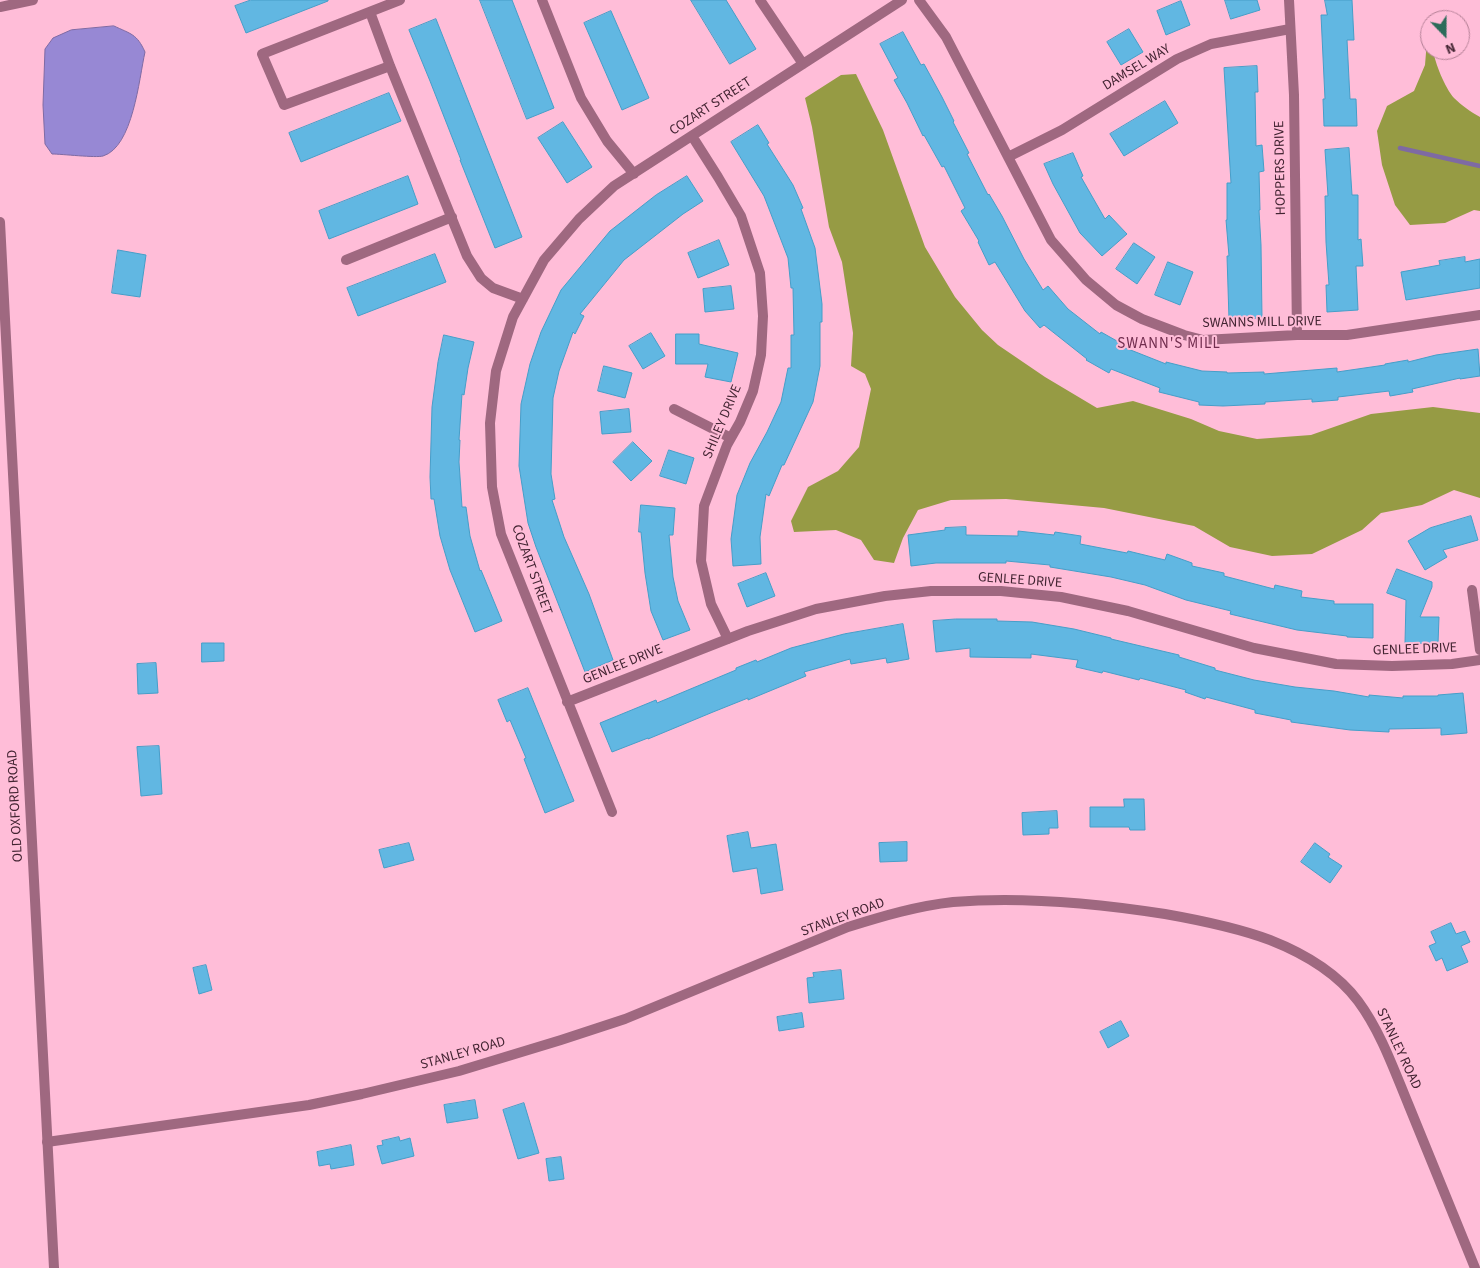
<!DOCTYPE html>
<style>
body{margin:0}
#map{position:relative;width:1480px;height:1268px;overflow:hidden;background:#ffbdd8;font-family:"Source Sans 3",sans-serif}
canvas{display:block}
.north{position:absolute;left:1420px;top:10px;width:50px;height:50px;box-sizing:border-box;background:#ffbdd8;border:1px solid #b48096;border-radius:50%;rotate:158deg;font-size:14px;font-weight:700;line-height:20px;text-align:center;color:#432432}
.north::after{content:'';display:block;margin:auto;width:18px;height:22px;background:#2c6c5a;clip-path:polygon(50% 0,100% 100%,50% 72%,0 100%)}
</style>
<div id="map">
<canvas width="1480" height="1268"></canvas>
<div class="north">N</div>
</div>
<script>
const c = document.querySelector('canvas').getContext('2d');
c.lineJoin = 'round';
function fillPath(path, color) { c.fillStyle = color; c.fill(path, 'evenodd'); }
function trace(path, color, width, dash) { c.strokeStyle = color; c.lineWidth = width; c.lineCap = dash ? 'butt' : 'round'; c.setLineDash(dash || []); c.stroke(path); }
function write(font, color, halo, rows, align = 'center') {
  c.font = font + ' "Source Sans 3",sans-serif'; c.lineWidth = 4; c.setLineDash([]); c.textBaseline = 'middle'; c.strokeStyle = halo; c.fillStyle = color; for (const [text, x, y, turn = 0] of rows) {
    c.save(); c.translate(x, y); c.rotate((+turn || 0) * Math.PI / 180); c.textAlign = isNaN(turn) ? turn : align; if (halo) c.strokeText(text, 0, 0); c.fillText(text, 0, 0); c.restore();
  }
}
fillPath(new Path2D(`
 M 1428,28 L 1430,50 L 1433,50 C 1435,63 1445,88 1454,98 C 1461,105 1471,112 1480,117 L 1480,211 L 1474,210 L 1445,223 L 1410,225 L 1395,205 L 1382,165 L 1377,131 L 1387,106 L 1414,91 L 1425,65 Z
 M 856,74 L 883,130 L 925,247 L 955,297 L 982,330 L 998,345 L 1045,377 L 1097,408 L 1133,401 L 1191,419 L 1219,431 L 1257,439 L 1311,435 L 1371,414 L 1433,407 L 1480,413 L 1480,498 L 1454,490 L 1422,505 L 1381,513 L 1362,530 L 1312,554 L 1272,556 L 1230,547 L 1194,526 L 1104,508 L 1006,499 L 951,500 L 918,510 L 903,538 L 894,563 L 874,560 L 861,540 L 836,530 L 794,532 L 791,521 L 808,487 L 838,471 L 859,447 L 871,389 L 865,374 L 851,366 L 853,333 L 842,262 L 829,227 L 812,127 L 805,98 L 841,75 Z`), '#969b44');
const water = new Path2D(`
 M 114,26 C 131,34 137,34 145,52 C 139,79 133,147 103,156 C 96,158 62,154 52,154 L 45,144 L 43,105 L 45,49 L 53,38 L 71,30 Z`);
fillPath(water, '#9788d4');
trace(water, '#7e6aa3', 1);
trace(new Path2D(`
 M 1400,148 L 1480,166`), '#7e6aa3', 4.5);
const building = new Path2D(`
 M 251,0 L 328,0 L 328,1 L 246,33 L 235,6 Z
 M 480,0 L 512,0 L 554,108 L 527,119 Z
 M 691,0 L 726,0 L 756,49 L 730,64 Z
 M 1225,0 L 1257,0 L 1260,10 L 1231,19 Z
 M 1325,0 L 1352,0 L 1354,40 L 1347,40 L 1350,99 L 1356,99 L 1357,126 L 1324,126 L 1323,99 L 1325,99 L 1321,15 L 1327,15 Z
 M 1181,1 L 1190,25 L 1166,35 L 1157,11 Z
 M 611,11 L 649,98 L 622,110 L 584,23 Z
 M 436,19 L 522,237 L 495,248 L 460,160 L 461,160 L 430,81 L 409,30 Z
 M 1129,29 L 1143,52 L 1121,65 L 1107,42 Z
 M 903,32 L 921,65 L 924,64 L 942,97 L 954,121 L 953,122 L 969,153 L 967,154 L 988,195 L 989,194 L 1002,216 L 1024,259 L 1043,290 L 1048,286 L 1068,309 L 1100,334 L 1101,332 L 1124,345 L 1123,347 L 1166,364 L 1166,362 L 1202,371 L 1227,372 L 1227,373 L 1264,372 L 1264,374 L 1337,368 L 1337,372 L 1385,365 L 1385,364 L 1408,360 L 1408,362 L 1436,355 L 1478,349 L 1480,376 L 1460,379 L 1460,378 L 1412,389 L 1413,392 L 1390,396 L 1389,391 L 1338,397 L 1338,400 L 1312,402 L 1312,399 L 1265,402 L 1265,404 L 1223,406 L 1199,405 L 1199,402 L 1159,392 L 1160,388 L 1111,369 L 1109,373 L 1086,360 L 1087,359 L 1044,325 L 1040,328 L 1025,311 L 995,262 L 989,265 L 978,242 L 979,241 L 961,211 L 965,208 L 944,166 L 942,167 L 924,135 L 923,136 L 907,103 L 894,80 L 898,78 L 880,44 Z
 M 1257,66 L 1258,92 L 1255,92 L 1256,146 L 1262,145 L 1264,171 L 1259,172 L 1260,210 L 1259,210 L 1261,245 L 1262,318 L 1229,319 L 1227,256 L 1229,256 L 1226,220 L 1227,220 L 1227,183 L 1231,183 L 1224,68 Z
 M 389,93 L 401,121 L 301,162 L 289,133 Z
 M 1165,101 L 1178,123 L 1124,156 L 1110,134 Z
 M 563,122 L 592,167 L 567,183 L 538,138 Z
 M 758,125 L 769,143 L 767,144 L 793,185 L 803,208 L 801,209 L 815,248 L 822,304 L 822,322 L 820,322 L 820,366 L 813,402 L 784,465 L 782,465 L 769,496 L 766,494 L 760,537 L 761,564 L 733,566 L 731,539 L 737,495 L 750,463 L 767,432 L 781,402 L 788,368 L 791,368 L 791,335 L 794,335 L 793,288 L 791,288 L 788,258 L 764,196 L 731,142 Z
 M 1349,148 L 1352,195 L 1358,195 L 1358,240 L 1361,239 L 1363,266 L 1356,266 L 1358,310 L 1327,312 L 1326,285 L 1329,285 L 1326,242 L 1325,196 L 1328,196 L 1325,150 Z
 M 1073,153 L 1083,176 L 1081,177 L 1105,219 L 1109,215 L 1127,234 L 1102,256 L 1080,233 L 1053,184 L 1044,164 Z
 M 408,176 L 418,204 L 329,239 L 319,211 Z
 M 687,176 L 703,201 L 683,214 L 624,260 L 580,314 L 584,316 L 575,334 L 573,332 L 559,371 L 553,398 L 551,474 L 555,499 L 552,500 L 564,537 L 589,594 L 613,660 L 585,672 L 536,547 L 528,523 L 519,466 L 521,404 L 530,364 L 541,332 L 561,290 L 610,231 L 656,195 Z
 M 719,240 L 729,265 L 698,278 L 688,253 Z
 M 1134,243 L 1155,257 L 1137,284 L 1116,269 Z
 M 118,250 L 146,255 L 140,297 L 112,293 Z
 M 435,254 L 446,282 L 358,316 L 347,288 Z
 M 1465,257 L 1465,262 L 1480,259 L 1480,288 L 1406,300 L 1401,272 L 1440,265 L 1439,261 Z
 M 1168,262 L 1193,272 L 1180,305 L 1155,295 Z
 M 731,286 L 734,309 L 705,312 L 703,289 Z
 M 651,333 L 665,356 L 643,369 L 629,346 Z
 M 676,334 L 699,334 L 699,344 L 738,353 L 731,382 L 705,377 L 708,364 L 676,364 Z
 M 444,335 L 474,342 L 468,368 L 464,395 L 462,394 L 459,440 L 460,440 L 459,462 L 462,507 L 466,507 L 470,536 L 480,571 L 481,570 L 502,621 L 475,632 L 450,570 L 440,536 L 434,499 L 431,499 L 430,477 L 432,407 L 438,362 Z
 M 604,366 L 632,373 L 625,398 L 598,391 Z
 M 629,409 L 631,432 L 602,434 L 600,412 Z
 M 633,442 L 652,461 L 631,481 L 613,462 Z
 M 669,450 L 694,458 L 686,484 L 660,476 Z
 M 641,505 L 675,508 L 673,535 L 669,535 L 673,577 L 678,601 L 690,630 L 663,640 L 651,611 L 645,573 L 641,532 L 639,532 Z
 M 1471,516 L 1478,540 L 1443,550 L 1447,557 L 1425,570 L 1408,541 L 1430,528 Z
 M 966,527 L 966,535 L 1018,536 L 1018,531 L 1054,535 L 1055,532 L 1081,536 L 1080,544 L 1127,553 L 1128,551 L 1165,560 L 1167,554 L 1192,563 L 1192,566 L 1224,573 L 1224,576 L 1274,589 L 1275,585 L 1302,591 L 1301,597 L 1334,601 L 1334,604 L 1373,604 L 1373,638 L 1347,637 L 1347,636 L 1297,630 L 1230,614 L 1231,611 L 1186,600 L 1145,585 L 1111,577 L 1050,567 L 1050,565 L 1006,561 L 1006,563 L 936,563 L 911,566 L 908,535 L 945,530 L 945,528 Z
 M 1397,569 L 1432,582 L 1432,587 L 1420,617 L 1439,617 L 1438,644 L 1405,643 L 1406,600 L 1387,593 Z
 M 766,573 L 775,596 L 747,607 L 738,584 Z
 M 956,619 L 997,619 L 997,621 L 1032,622 L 1074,629 L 1111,638 L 1111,639 L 1179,655 L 1179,657 L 1215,668 L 1215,670 L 1254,680 L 1295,687 L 1334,691 L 1369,697 L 1369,695 L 1403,698 L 1403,696 L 1438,696 L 1438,695 L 1463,693 L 1467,733 L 1441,735 L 1441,728 L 1389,729 L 1389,732 L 1350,730 L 1291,722 L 1291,720 L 1255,713 L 1255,710 L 1206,697 L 1205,699 L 1185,692 L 1186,690 L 1140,678 L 1139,680 L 1103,671 L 1102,673 L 1076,667 L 1078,660 L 1031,654 L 1031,658 L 970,657 L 970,648 L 936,652 L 933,621 Z
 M 903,624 L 909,659 L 887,663 L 886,658 L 851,664 L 850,659 L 804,672 L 806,676 L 748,700 L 748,698 L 713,712 L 648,739 L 648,738 L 612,752 L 600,723 L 656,700 L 657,703 L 736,670 L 736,668 L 756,660 L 757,662 L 791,648 L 844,634 Z
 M 202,643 L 224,643 L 224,661 L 202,662 Z
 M 156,663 L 158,693 L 138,694 L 137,664 Z
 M 528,688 L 574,801 L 545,813 L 524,759 L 526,758 L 510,720 L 507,722 L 498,700 Z
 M 159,746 L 162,794 L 141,796 L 137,747 Z
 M 1124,799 L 1144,799 L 1145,830 L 1130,830 L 1129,827 L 1090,827 L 1090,807 L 1124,807 Z
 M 1057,811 L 1058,828 L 1049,828 L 1049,834 L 1023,835 L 1022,813 Z
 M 748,832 L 751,848 L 776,844 L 783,890 L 761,894 L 757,868 L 733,872 L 727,836 Z
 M 907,842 L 907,861 L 880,862 L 879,843 Z
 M 409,843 L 414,860 L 384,868 L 379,850 Z
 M 1315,843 L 1330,854 L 1328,857 L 1342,866 L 1330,883 L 1301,862 Z
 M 1451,923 L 1456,934 L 1465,931 L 1470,942 L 1461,946 L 1468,962 L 1447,971 L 1442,958 L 1436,961 L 1429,946 L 1436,943 L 1431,932 Z
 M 206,965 L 212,990 L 199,994 L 193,968 Z
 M 841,970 L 844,999 L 809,1003 L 807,978 L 814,977 L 813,973 Z
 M 802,1013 L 804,1027 L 779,1031 L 777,1017 Z
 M 1121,1021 L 1129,1036 L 1108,1048 L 1100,1032 Z
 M 475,1100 L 478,1118 L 447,1123 L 444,1105 Z
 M 524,1103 L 539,1153 L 518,1159 L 503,1110 Z
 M 399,1137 L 400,1141 L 410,1138 L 414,1156 L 382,1164 L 377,1146 L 383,1145 L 382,1141 Z
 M 351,1145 L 354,1165 L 331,1169 L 330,1164 L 319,1166 L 317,1152 Z
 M 561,1157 L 564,1179 L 549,1181 L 546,1159 Z`);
fillPath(building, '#61b7e2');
trace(building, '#469ec8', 1);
trace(new Path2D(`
 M 542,0 L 581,98 L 607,141 L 634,174
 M 760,0 L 803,64
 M 919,0 L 946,37 L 1051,240 L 1086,280 L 1116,305 L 1142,319 L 1184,335 L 1203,340 L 1297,335 L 1347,335 L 1480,315
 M 1289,0 L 1294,95 L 1297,335
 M 370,12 L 390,66 L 467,256 L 481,278 L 493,288 L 523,299
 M 390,66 L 284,105 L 262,54 L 400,0
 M 692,136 L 718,177 L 741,216 L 760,273 L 763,316 L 761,355 L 753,391 L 740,422 L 727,445 L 704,506 L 701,561 L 711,604 L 728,639
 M 1008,157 L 1062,130 L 1177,59 L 1211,44 L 1290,29
 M 346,260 L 452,217
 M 674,409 L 731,438
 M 1472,590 L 1480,650
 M 567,702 L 748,631 L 816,609 L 885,596 L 931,591 L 1001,591 L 1061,597 L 1128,611 L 1254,648 L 1336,664 L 1392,666 L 1452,664 L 1480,660
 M 612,812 L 501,534 L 492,487 L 490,423 L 496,371 L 513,317 L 544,260 L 579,219 L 614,186 L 902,0
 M 47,1142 L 309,1105 L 362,1094 L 459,1071 L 561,1040 L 625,1019 L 848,927 C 883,916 917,906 953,902 C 1024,896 1095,903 1165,914 C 1199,920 1238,928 1270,940 C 1303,953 1337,973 1358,1001 C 1381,1032 1394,1070 1409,1106 C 1431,1160 1453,1214 1475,1268`), '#9f6880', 10);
trace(new Path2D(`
 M 0,7 L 33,0
 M 0,222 L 54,1268`), '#9f6880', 10);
write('14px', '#432432', '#ffbdd8', [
 ["DAMSEL WAY",1137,68,-31],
 ["COZART STREET",711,107,-33],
 ["HOPPERS DRIVE",1281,168,-91],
 ["SWANNS MILL DRIVE",1262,323,-1],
 ["SHILEY DRIVE",723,422,-67],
 ["COZART STREET",531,570,70],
 ["GENLEE DRIVE",1020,581,4],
 ["GENLEE DRIVE",1415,650,-2],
 ["GENLEE DRIVE",623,665,-22],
 ["OLD OXFORD ROAD",16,806,-93],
 ["STANLEY ROAD",843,918,-20],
 ["STANLEY ROAD",1398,1049,65],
 ["STANLEY ROAD",463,1054,-16]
]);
c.letterSpacing = '1px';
write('15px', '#722e4f', '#ffbdd8', [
 ["SWANN'S MILL",1169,345]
]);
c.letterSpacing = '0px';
</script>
